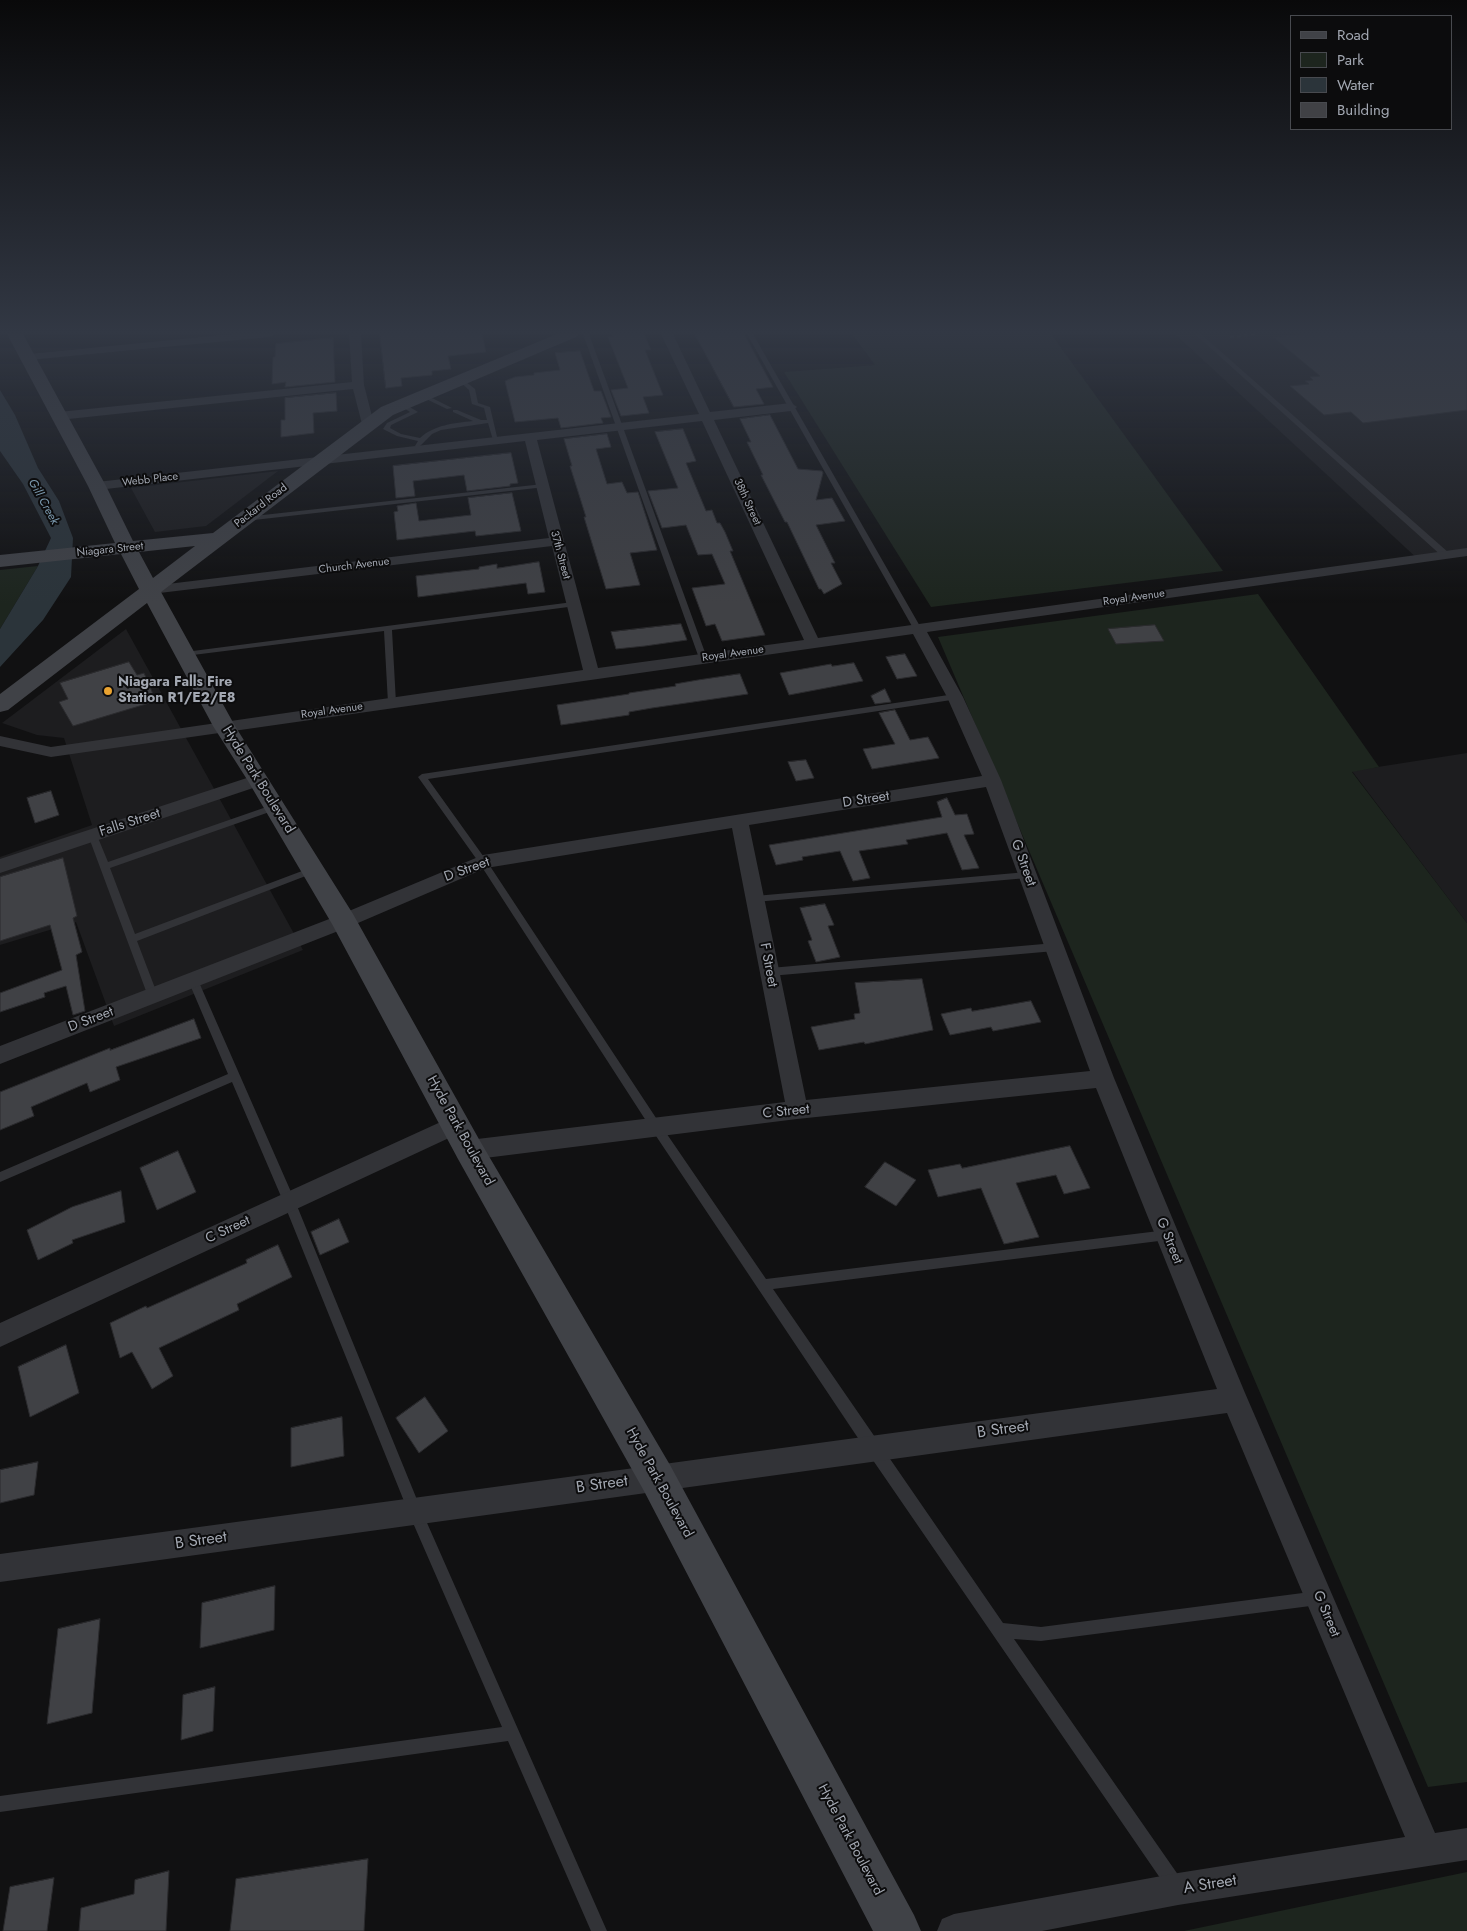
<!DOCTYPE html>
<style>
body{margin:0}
#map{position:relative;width:1467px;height:1931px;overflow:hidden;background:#111112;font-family:Jost,sans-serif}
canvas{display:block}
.legend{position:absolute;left:1290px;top:15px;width:162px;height:115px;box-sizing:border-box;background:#0c0c0d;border:1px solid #484a4f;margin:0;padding:6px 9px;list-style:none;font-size:15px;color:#a3a8b2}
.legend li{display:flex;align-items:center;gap:10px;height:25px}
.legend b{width:25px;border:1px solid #484a4f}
</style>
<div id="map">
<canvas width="1467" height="1931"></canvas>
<ul class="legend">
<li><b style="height:6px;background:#404247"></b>Road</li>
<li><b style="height:14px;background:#1d251e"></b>Park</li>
<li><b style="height:14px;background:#2b343a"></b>Water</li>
<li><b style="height:14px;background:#404145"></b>Building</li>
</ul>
</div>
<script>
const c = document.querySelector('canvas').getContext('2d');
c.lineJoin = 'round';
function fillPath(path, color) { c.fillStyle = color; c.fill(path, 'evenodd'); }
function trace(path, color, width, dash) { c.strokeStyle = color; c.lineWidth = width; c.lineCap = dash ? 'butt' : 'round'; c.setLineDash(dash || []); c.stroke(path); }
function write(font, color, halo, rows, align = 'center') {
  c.font = font + ' Jost,sans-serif'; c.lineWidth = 4; c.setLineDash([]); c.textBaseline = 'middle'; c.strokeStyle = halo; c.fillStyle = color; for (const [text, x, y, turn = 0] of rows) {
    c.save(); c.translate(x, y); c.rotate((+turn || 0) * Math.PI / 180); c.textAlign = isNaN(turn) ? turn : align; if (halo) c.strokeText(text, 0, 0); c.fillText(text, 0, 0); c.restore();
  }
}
fillPath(new Path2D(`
 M 1175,334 L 1467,334 L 1467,556 L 1420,561 Z
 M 278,471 L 206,526 L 155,532 L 131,488 Z
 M 126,629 L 303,950 L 114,1026 L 76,922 L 0,945 L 0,857 L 92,825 L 64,738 L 37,735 L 2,723 Z
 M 1467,753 L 1467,923 L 1352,771 Z`), '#1d1d1f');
fillPath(new Path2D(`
 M 852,334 L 1051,334 L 1223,571 L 931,607 L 784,372 L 875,365 Z
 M 38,566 L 0,629 L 0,570 Z
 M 1258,594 L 1379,767 L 1352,772 L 1467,923 L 1467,1782 L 1428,1787 L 938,637 Z
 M 1467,1872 L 1467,1931 L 1184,1931 Z`), '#1d251e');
fillPath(new Path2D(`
 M 0,390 L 15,415 L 38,468 L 59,501 L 73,538 L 71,577 L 43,620 L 0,667 L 0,629 L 38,566 L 51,538 L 23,484 L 0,451 Z`), '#2b343a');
const building = new Path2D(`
 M 380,334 L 482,334 L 486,352 L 448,356 L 451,369 L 432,371 L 432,375 L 401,378 L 402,386 L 386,388 Z
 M 612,334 L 644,334 L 651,350 L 645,350 L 663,395 L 643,397 L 649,413 L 621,416 L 611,390 L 628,388 L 608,337 L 613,336 Z
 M 695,334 L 744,334 L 773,387 L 756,389 L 764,404 L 734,407 Z
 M 1304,334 L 1467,334 L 1467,410 L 1363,423 L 1351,412 L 1324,415 L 1290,386 L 1309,384 L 1305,381 L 1313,380 L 1310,377 L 1320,376 L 1273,337 Z
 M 333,338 L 335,382 L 285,387 L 286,382 L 272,384 L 273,357 L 275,357 L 276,344 Z
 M 580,351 L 594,391 L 601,391 L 611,417 L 601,418 L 603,423 L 561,428 L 558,418 L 515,422 L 505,381 L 515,377 L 534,375 L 534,373 L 560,370 L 555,353 Z
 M 336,393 L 337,411 L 313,413 L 314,433 L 281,437 L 281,420 L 285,420 L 285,398 Z
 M 770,415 L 798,469 L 822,471 L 823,473 L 816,500 L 832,498 L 845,521 L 816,525 L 835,563 L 831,563 L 842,584 L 824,594 L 821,589 L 819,589 L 787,522 L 785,522 L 761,475 L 763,475 L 747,442 L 751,442 L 740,419 Z
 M 683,429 L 696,461 L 686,463 L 706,511 L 712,510 L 717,523 L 720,523 L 725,532 L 733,551 L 730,551 L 765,635 L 722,641 L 715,624 L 706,626 L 692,588 L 725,584 L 712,554 L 698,555 L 686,525 L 662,528 L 648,491 L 678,488 L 655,432 Z
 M 607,434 L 611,447 L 596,449 L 607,484 L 622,482 L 627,493 L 638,492 L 657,550 L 630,553 L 640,585 L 606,589 L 584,517 L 586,517 L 570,466 L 572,466 L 564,439 Z
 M 511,453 L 518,483 L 510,484 L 510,486 L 467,491 L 464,475 L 413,481 L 415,496 L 396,498 L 393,466 Z
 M 512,493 L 521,531 L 476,536 L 475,531 L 397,540 L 394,512 L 398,511 L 397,506 L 416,503 L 419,521 L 471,515 L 468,498 Z
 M 539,562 L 545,592 L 528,594 L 526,583 L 418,597 L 416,576 L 479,569 L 479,567 L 497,564 L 497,568 Z
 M 681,624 L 687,640 L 645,646 L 616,649 L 611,632 Z
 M 1155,625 L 1164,641 L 1116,644 L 1108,629 Z
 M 905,654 L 917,676 L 897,679 L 886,657 Z
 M 129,662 L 137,675 L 144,673 L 156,701 L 73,726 L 59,702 L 68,699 L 60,683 Z
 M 854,663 L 863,681 L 789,695 L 780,673 L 831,664 L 832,666 Z
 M 740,674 L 748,694 L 652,708 L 629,712 L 629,715 L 561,725 L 557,705 L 629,694 L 629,693 L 676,686 L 675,684 L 698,680 Z
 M 885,689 L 891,702 L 875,704 L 871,696 Z
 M 895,710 L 910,740 L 928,737 L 939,758 L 872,769 L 863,749 L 895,744 L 879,713 Z
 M 806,760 L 814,778 L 796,781 L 788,762 Z
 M 51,791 L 59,815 L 35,823 L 27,798 Z
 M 947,798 L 955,815 L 967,814 L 974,834 L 964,835 L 979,868 L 962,870 L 947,833 L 906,840 L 908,844 L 859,851 L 870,878 L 853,881 L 840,851 L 802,857 L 803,860 L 776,865 L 769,845 L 942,817 L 937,802 Z
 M 63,858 L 77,916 L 73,918 L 82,952 L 76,955 L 85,1011 L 73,1015 L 66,986 L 44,993 L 45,997 L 0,1012 L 0,993 L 62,970 L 50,925 L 0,941 L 0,877 Z
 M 825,904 L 834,925 L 828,926 L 840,957 L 816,962 L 808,941 L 812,940 L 800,908 Z
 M 922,979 L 933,1030 L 865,1044 L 864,1042 L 819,1050 L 811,1027 L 855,1019 L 854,1014 L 860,1013 L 855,983 Z
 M 1031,1001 L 1041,1022 L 993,1031 L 991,1027 L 950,1035 L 941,1014 L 971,1008 L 972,1011 Z
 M 194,1019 L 201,1038 L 116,1067 L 120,1080 L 90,1092 L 87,1083 L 31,1107 L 34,1116 L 0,1130 L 0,1092 L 110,1048 L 110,1050 Z
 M 1070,1146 L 1090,1188 L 1064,1194 L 1056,1175 L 1016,1183 L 1039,1237 L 1004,1244 L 981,1188 L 938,1197 L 928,1170 L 960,1164 L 962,1168 Z
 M 178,1151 L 196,1192 L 157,1210 L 140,1168 Z
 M 885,1162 L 916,1180 L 896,1206 L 865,1187 Z
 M 121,1191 L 125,1222 L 72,1240 L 73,1243 L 38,1260 L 27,1230 L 72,1207 Z
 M 339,1219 L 349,1242 L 320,1255 L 311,1232 Z
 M 278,1245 L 292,1277 L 237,1304 L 239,1310 L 159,1348 L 173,1376 L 152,1389 L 132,1352 L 120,1358 L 110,1323 L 146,1306 L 147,1308 L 247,1263 L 246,1260 Z
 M 66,1345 L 79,1393 L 30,1417 L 18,1367 Z
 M 425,1397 L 448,1431 L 419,1453 L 396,1418 Z
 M 342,1417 L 344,1456 L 291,1467 L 291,1428 Z
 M 38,1462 L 34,1495 L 0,1503 L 0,1470 Z
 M 275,1586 L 274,1630 L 200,1648 L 202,1603 Z
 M 100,1619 L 92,1713 L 47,1724 L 58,1629 Z
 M 215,1687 L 213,1731 L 181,1740 L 183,1695 Z
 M 368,1859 L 364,1931 L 230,1931 L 236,1879 Z
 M 169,1871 L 166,1931 L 79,1931 L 81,1908 L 134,1894 L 135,1880 Z
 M 54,1878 L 47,1931 L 3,1931 L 10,1887 Z`);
fillPath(building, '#404145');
trace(building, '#2b2b2e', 1);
fillPath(new Path2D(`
 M 583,334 L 589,334 L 707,658 L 706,660 L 703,660 L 699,658 Z
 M 747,334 L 753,334 L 921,628 L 920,630 L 914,630 L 913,628 Z
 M 1195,334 L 1201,334 L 1449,553 L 1449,557 L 1443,557 Z
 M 461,378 L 475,389 L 478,403 L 490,407 L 498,441 L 493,440 L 488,423 L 441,430 L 432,434 L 418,448 L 415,446 L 418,441 L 397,436 L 383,429 L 387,423 L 410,412 L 401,406 L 400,405 L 403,403 L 418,412 L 391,425 L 390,428 L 401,434 L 420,438 C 434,425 454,423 473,421 L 453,412 L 453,410 L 457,410 L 481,420 L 487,420 L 484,408 L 472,404 L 469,390 L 458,380 Z
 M 422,395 L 426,395 L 452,408 L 447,409 L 422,397 Z
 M 543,484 L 545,485 L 545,487 L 245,521 L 242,519 L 245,517 Z
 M 573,602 L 577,604 L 576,606 L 392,630 L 396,703 L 392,706 L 388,703 L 384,631 L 185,656 L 181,654 L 185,652 Z
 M 955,694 L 958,695 L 958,699 L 428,779 L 486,860 L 660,1124 L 766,1279 L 1167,1230 L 1171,1231 L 1173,1235 L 1171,1239 L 1167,1240 L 773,1289 L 1003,1623 L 1041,1627 L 1318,1591 L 1323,1593 L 1325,1598 L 1323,1603 L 1318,1605 L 1041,1641 L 1014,1639 L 1181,1879 L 1183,1885 L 1181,1891 L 1175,1893 L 1169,1891 L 868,1453 L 652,1130 L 480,864 L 418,777 L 422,774 Z
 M 275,804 L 279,807 L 278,809 L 110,868 L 135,934 L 310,868 L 313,867 L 318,870 L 316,872 L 137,941 L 158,996 L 157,999 L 149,999 L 88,835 L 90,833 L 96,833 L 108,862 Z
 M 1027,872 L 1032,875 L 1027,878 L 755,902 L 750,899 L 755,896 Z
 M 1055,943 L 1060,947 L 1055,951 L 770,976 L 766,975 L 765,972 L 766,969 L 770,968 Z
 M 193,976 L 197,977 L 198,980 L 295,1201 L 420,1507 L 607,1931 L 591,1931 L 508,1741 L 0,1812 L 0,1796 L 502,1727 L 410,1516 L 283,1201 L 232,1082 L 0,1182 L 0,1172 L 228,1074 L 188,980 L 189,977 Z`), '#323337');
fillPath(new Path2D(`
 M 233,334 L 275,334 L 269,337 L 29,360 L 23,357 L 29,354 Z
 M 349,334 L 361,334 L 364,385 L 374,424 L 372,427 L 368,428 L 362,424 L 353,389 L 59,420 L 53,416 L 59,412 L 352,382 Z
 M 661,334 L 673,334 L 710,412 L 791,403 L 797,407 L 791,411 L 714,420 L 818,638 L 1467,548 L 1467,556 L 927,632 L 963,697 L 1001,780 L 1114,1078 L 1245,1393 L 1435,1833 L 1467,1828 L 1467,1860 L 1178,1905 L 1042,1931 L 937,1931 L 942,1919 L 954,1914 L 1178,1873 L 1405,1837 L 1227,1413 L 0,1582 L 0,1554 L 1217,1389 L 1096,1088 L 797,1119 L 469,1160 L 461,1157 L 458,1150 L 461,1143 L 469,1140 L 785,1102 L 732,828 L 486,868 L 351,926 L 0,1064 L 0,1046 L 337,916 L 483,855 L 982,776 L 947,697 L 913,634 L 51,757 L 0,746 L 0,736 L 51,747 L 583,670 L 552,546 L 151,594 L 146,593 L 144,590 L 146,587 L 151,586 L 549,538 L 525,441 L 97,490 L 90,486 L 97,482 L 699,414 ZM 702,421 L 804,640 L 598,668 L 537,440 ZM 986,787 L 1090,1071 L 806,1100 L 749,825 Z
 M 259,774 L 265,776 L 268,780 L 265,784 L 0,873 L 0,859 Z
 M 456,1115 L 464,1117 L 467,1124 L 464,1131 L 0,1347 L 0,1323 Z`), '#323337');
fillPath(new Path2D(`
 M 7,334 L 23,334 L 106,486 L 133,541 L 213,533 L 381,407 L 557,334 L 579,334 L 576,337 L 393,415 L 161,592 L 235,726 L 353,914 L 480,1141 L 670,1465 L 914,1915 L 921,1931 L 873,1931 L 644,1491 L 458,1159 L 332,924 L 248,781 L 213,726 L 147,603 L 8,710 L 0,712 L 0,694 L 139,589 L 121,554 L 0,567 L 0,555 L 115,543 L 88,486 ZM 195,546 L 153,578 L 139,552 Z`), '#404247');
trace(new Path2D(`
 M 1230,337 L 1257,334`), '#494b50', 2.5, [4, 3]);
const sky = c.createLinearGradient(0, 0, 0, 604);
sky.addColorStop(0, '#09090a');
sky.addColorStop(0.55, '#323844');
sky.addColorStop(1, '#32384400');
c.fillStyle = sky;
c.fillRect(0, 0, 1467, 604);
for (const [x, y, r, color] of [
 [108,691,5,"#eaa331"]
]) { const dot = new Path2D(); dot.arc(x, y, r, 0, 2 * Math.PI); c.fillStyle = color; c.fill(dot); trace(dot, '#0c0c0d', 2); }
write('11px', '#a3a8b2', '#0c0c0d', [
 ["Webb Place",150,480,-7],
 ["38th Street",747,502,65],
 ["Packard Road",261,506,-38],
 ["Niagara Street",110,550,-6],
 ["37th Street",560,555,75],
 ["Church Avenue",354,566,-7],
 ["Royal Avenue",1134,598,-8],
 ["Royal Avenue",733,654,-8],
 ["Royal Avenue",332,711,-8]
]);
write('italic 12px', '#7a98ad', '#0c0c0d', [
 ["Gill Creek",43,502,61]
]);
write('bold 14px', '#a3a8b2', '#0c0c0d', [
 ["Niagara Falls Fire",118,683],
 ["Station R1/E2/E8",118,699]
], 'left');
write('14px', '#a3a8b2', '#0c0c0d', [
 ["Hyde Park Boulevard",258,780,58],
 ["D Street",866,800,-9],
 ["Falls Street",130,823,-18],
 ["G Street",1023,863,70],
 ["D Street",467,870,-20],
 ["F Street",768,965,79],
 ["D Street",91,1020,-21],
 ["C Street",786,1112,-6],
 ["Hyde Park Boulevard",460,1131,61],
 ["C Street",228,1230,-25],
 ["G Street",1169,1241,68],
 ["Hyde Park Boulevard",659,1483,61],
 ["G Street",1326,1614,67],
 ["Hyde Park Boulevard",850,1840,62]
]);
write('16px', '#a3a8b2', '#0c0c0d', [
 ["B Street",1003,1430,-8],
 ["B Street",602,1485,-8],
 ["B Street",201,1541,-8],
 ["A Street",1210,1885,-9]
]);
</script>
